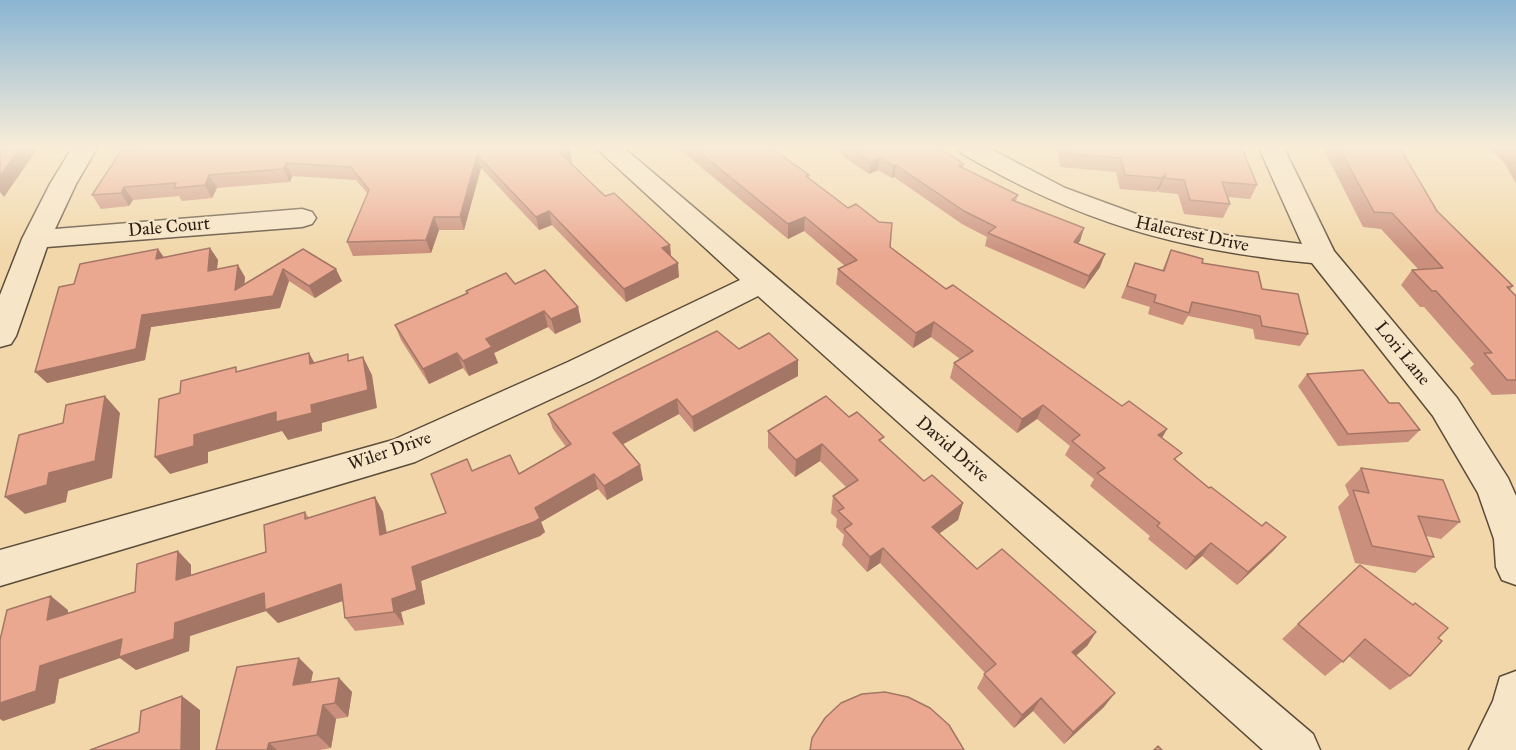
<!DOCTYPE html>
<style>
body{margin:0}
canvas{display:block;background:#f1d7a9}
</style>
<canvas width="1516" height="750"></canvas>
<script>
const c = document.querySelector('canvas').getContext('2d');
c.lineJoin = 'round';
function trace(path, color, width, dash) { c.strokeStyle = color; c.lineWidth = width; c.lineCap = dash ? 'butt' : 'round'; c.setLineDash(dash || []); c.stroke(path); }
function fillPath(path, color) { c.fillStyle = color; c.fill(path, 'evenodd'); }
function write(font, color, halo, rows, align = 'center') {
  c.font = font + ' "IM FELL Great Primer",serif'; c.lineWidth = 5; c.setLineDash([]); c.textBaseline = 'middle'; c.strokeStyle = halo; c.fillStyle = color; for (const [text, x, y, turn = 0] of rows) {
    c.save(); c.translate(x, y); c.rotate((+turn || 0) * Math.PI / 180); c.textAlign = isNaN(turn) ? turn : align; if (halo) c.strokeText(text, 0, 0); c.fillText(text, 0, 0); c.restore();
  }
}
const minor = new Path2D(`
 M 72,148 L 97,148 L 76,184 L 55,229 L 302,209 L 312,212 L 316,218 L 312,224 L 302,227 L 47,247 L 16,336 L 11,344 L 0,347 L 0,295 L 22,239 L 50,184 Z
 M 596,148 L 624,148 L 1313,734 L 1320,750 L 1263,750 L 758,296 L 592,380 L 415,462 L 0,586 L 0,550 L 393,440 L 568,362 L 740,280 Z
 M 958,148 L 989,148 L 1065,188 L 1147,218 L 1226,235 L 1302,244 L 1259,148 L 1284,148 L 1334,251 L 1457,398 L 1508,478 L 1516,496 L 1516,585 L 1502,580 L 1496,567 L 1494,539 L 1478,493 L 1433,416 L 1312,263 C 1176,250 1079,222 961,153 Z
 M 1516,671 L 1516,750 L 1469,750 L 1493,701 L 1500,677 Z`);
trace(minor, '#5c4c3a', 3);
fillPath(minor, '#f6e5c7');
fillPath(new Path2D(`
 M 569,148 L 572,162 L 570,163 L 605,196 L 670,245 L 671,256 L 679,277 L 626,302 L 552,225 L 539,230 L 481,168 L 464,230 L 439,230 L 431,253 L 353,256 L 347,242 L 368,194 L 356,180 L 292,176 L 290,182 L 217,188 L 212,198 L 182,201 L 179,196 L 133,200 L 129,206 L 101,209 L 92,195 L 121,151 Z
 M 678,148 L 772,148 L 809,175 L 809,178 L 890,247 L 946,289 L 1122,406 L 1167,429 L 1162,438 L 1177,461 L 1274,550 L 1237,585 L 1202,556 L 1186,570 L 1148,539 L 1150,536 L 1090,486 L 1094,479 L 1065,455 L 1070,446 L 1037,419 L 1017,433 L 950,378 L 954,363 L 960,359 L 931,337 L 913,348 L 836,284 L 838,269 L 845,266 L 804,231 L 788,239 Z
 M 841,148 L 940,148 L 964,164 L 963,168 L 1018,195 L 1016,201 L 1084,228 L 1080,241 L 1078,243 L 1100,267 L 1084,289 L 985,246 L 987,237 L 962,224 L 894,177 L 892,178 L 878,170 L 869,174 L 841,155 Z
 M 1057,148 L 1242,148 L 1257,185 L 1250,199 L 1228,197 L 1230,204 L 1223,218 L 1184,214 L 1178,194 L 1158,192 L 1160,188 L 1156,192 L 1120,189 L 1116,172 L 1060,167 Z
 M 1323,148 L 1400,148 L 1437,211 L 1513,286 L 1510,290 L 1516,296 L 1516,394 L 1492,395 L 1470,368 L 1474,364 L 1424,307 L 1420,307 L 1401,285 L 1412,270 L 1418,269 L 1381,229 L 1363,227 Z
 M 1487,148 L 1516,148 L 1516,183 L 1503,161 Z
 M 210,248 L 218,260 L 217,269 L 245,277 L 244,284 L 303,249 L 342,281 L 315,298 L 289,281 L 280,308 L 151,327 L 145,360 L 47,383 L 74,284 L 158,249 L 164,257 Z
 M 1171,250 L 1262,289 L 1308,334 L 1300,346 L 1255,339 L 1253,329 L 1188,316 L 1183,325 L 1148,314 L 1150,307 L 1121,298 L 1135,263 L 1162,271 Z
 M 515,284 L 578,307 L 581,322 L 555,334 L 548,327 L 494,353 L 498,363 L 469,376 L 463,368 L 429,384 L 401,340 L 395,325 L 467,294 L 466,291 Z
 M 739,349 L 798,360 L 798,376 L 694,432 L 679,414 L 623,444 L 640,465 L 643,480 L 607,500 L 598,489 L 541,522 L 545,532 L 540,536 L 421,581 L 425,604 L 401,612 L 404,625 L 355,631 L 345,618 L 343,601 L 278,623 L 266,611 L 190,636 L 189,651 L 136,670 L 120,658 L 59,679 L 55,703 L 3,721 L 68,610 L 68,613 L 135,592 L 178,551 L 191,565 L 191,575 L 266,552 L 305,512 L 309,518 L 375,497 L 383,512 L 387,533 L 446,513 L 472,471 L 519,474 L 566,447 L 553,429 L 548,414 Z
 M 1307,374 L 1389,403 L 1420,430 L 1408,442 L 1338,446 L 1298,386 Z
 M 849,417 L 883,443 L 924,481 L 963,503 L 958,520 L 939,534 L 977,569 L 1096,632 L 1087,646 L 1076,656 L 1104,707 L 1064,744 L 1033,711 L 1014,728 L 977,688 L 985,673 L 880,563 L 867,572 L 842,545 L 844,535 L 836,527 L 837,519 L 831,513 L 833,496 L 846,487 L 820,461 L 795,477 L 768,448 L 768,431 Z
 M 1361,468 L 1460,522 L 1441,539 L 1426,536 L 1434,557 L 1415,573 L 1355,563 L 1338,507 L 1349,495 L 1345,485 Z
 M 1360,565 L 1438,638 L 1410,676 L 1390,690 L 1349,656 L 1325,676 L 1282,639 Z
 M 299,658 L 313,672 L 311,682 L 339,678 L 352,692 L 348,717 L 336,719 L 331,748 L 320,750 L 216,750 Z`), '#ca907d');
fillPath(new Path2D(`
 M 20,148 L 38,148 L 4,197 L 0,192 L 0,176 Z
 M 570,149 L 572,162 L 563,166 L 560,153 Z
 M 477,155 L 481,168 L 464,230 L 460,217 Z
 M 880,157 L 878,170 L 869,174 L 871,162 Z
 M 286,163 L 292,176 L 290,182 L 283,169 Z
 M 896,165 L 894,177 L 892,178 L 893,166 Z
 M 1166,174 L 1160,188 L 1156,192 L 1162,178 Z
 M 209,175 L 217,188 L 212,198 L 205,185 Z
 M 124,187 L 133,200 L 129,206 L 121,193 Z
 M 549,211 L 552,225 L 539,230 L 536,217 Z
 M 434,217 L 439,230 L 431,253 L 426,240 Z
 M 805,217 L 804,231 L 788,239 L 788,224 Z
 M 1084,228 L 1080,241 L 1069,254 L 1074,242 Z
 M 670,245 L 671,258 L 662,248 Z
 M 210,248 L 218,260 L 215,283 L 208,271 Z
 M 158,249 L 166,261 L 156,259 Z
 M 1105,254 L 1100,267 L 1084,289 L 1089,276 Z
 M 678,263 L 679,277 L 626,302 L 624,289 Z
 M 238,265 L 245,277 L 243,301 L 283,269 L 289,281 L 280,308 L 151,327 L 145,360 L 47,383 L 35,372 L 142,315 L 235,290 Z
 M 336,269 L 342,281 L 315,298 L 309,286 Z
 M 578,307 L 581,322 L 555,334 L 551,319 Z
 M 544,311 L 548,327 L 494,353 L 498,363 L 469,376 L 463,361 L 486,339 Z
 M 934,322 L 931,337 L 913,348 L 916,333 Z
 M 309,353 L 319,371 L 310,364 Z
 M 457,353 L 463,368 L 429,384 L 423,369 Z
 M 363,357 L 372,375 L 377,408 L 322,423 L 322,431 L 288,440 L 282,431 L 208,452 L 208,463 L 170,474 L 155,457 L 194,435 L 276,412 Z
 M 798,360 L 798,376 L 694,432 L 692,417 Z
 M 105,396 L 120,413 L 112,478 L 68,491 L 66,502 L 25,514 L 5,497 L 49,473 Z
 M 677,399 L 679,414 L 616,448 L 613,433 Z
 M 1043,405 L 1037,419 L 1017,433 L 1022,419 Z
 M 1167,429 L 1159,443 L 1158,435 Z
 M 822,444 L 820,461 L 795,477 L 796,460 Z
 M 640,465 L 643,480 L 607,500 L 604,486 Z
 M 594,474 L 598,489 L 541,522 L 545,532 L 540,536 L 421,581 L 425,604 L 401,612 L 404,625 L 394,612 L 392,599 L 412,567 L 535,508 Z
 M 375,497 L 383,512 L 389,549 L 380,535 Z
 M 963,503 L 958,520 L 927,542 L 932,527 Z
 M 1286,537 L 1274,550 L 1237,585 L 1248,572 Z
 M 1211,543 L 1202,556 L 1186,570 L 1195,557 Z
 M 883,548 L 880,563 L 867,572 L 870,557 Z
 M 178,551 L 191,565 L 191,593 L 176,580 Z
 M 341,584 L 351,598 L 278,623 L 266,611 L 190,636 L 189,651 L 136,670 L 120,658 L 59,679 L 55,703 L 3,721 L 0,719 L 0,698 L 40,666 L 122,639 L 264,593 Z
 M 51,596 L 68,610 L 65,633 L 47,620 Z
 M 1096,632 L 1087,646 L 1063,666 L 1072,652 Z
 M 299,658 L 313,672 L 307,699 L 293,685 Z
 M 339,678 L 352,692 L 348,717 L 335,703 Z
 M 1115,693 L 1104,707 L 1064,744 L 1073,732 Z
 M 182,696 L 200,710 L 200,750 L 181,750 Z
 M 1041,698 L 1033,711 L 1014,728 L 1022,715 Z
 M 323,705 L 336,719 L 331,748 L 317,735 Z
 M 269,743 L 277,750 L 267,750 Z`), '#a47666');
const building = new Path2D(`
 M 0,148 L 20,148 L 0,176 Z
 M 147,148 L 569,148 L 570,149 L 560,153 L 605,196 L 614,193 L 670,245 L 662,248 L 678,263 L 624,289 L 549,211 L 536,217 L 477,155 L 460,217 L 434,217 L 426,240 L 347,242 L 369,190 L 351,167 L 286,163 L 283,169 L 209,175 L 205,185 L 174,188 L 176,183 L 124,187 L 121,193 L 92,195 L 121,151 Z
 M 694,148 L 772,148 L 809,175 L 806,176 L 848,208 L 856,204 L 879,222 L 892,223 L 890,247 L 946,289 L 953,285 L 1122,406 L 1129,401 L 1167,429 L 1158,435 L 1182,453 L 1174,459 L 1209,488 L 1211,487 L 1262,526 L 1266,522 L 1286,537 L 1248,572 L 1211,543 L 1195,557 L 1157,526 L 1160,523 L 1097,473 L 1105,468 L 1072,441 L 1080,435 L 1043,405 L 1022,419 L 954,363 L 973,351 L 934,322 L 916,333 L 838,269 L 857,260 L 805,217 L 788,224 Z
 M 850,148 L 940,148 L 964,164 L 959,166 L 1018,195 L 1012,200 L 1084,228 L 1074,242 L 1105,254 L 1089,276 L 988,233 L 996,227 L 964,211 L 896,165 L 893,166 L 880,157 L 871,162 Z
 M 1064,148 L 1242,148 L 1257,185 L 1222,182 L 1230,204 L 1190,200 L 1184,180 L 1164,178 L 1166,174 L 1162,178 L 1125,175 L 1121,158 L 1065,153 Z
 M 1339,148 L 1400,148 L 1437,211 L 1513,286 L 1507,287 L 1516,296 L 1516,380 L 1507,380 L 1484,353 L 1492,353 L 1436,291 L 1432,291 L 1412,270 L 1443,268 L 1392,213 L 1374,212 Z
 M 210,248 L 208,271 L 238,265 L 235,290 L 303,249 L 336,269 L 309,286 L 283,269 L 273,296 L 142,315 L 136,349 L 35,372 L 59,287 L 74,284 L 80,264 L 158,249 L 156,259 Z
 M 1171,250 L 1203,259 L 1202,263 L 1258,272 L 1262,289 L 1298,294 L 1308,334 L 1262,326 L 1260,316 L 1192,302 L 1189,313 L 1154,302 L 1156,295 L 1127,286 L 1135,263 L 1164,271 Z
 M 545,270 L 578,307 L 551,319 L 544,311 L 486,339 L 492,347 L 463,361 L 457,353 L 423,369 L 395,325 L 468,293 L 466,291 L 506,273 L 515,284 Z
 M 717,331 L 739,349 L 769,333 L 798,360 L 692,417 L 677,399 L 613,433 L 640,465 L 604,486 L 594,474 L 535,508 L 540,518 L 534,522 L 412,567 L 417,590 L 392,599 L 394,612 L 345,618 L 341,584 L 265,610 L 264,593 L 175,623 L 174,639 L 119,657 L 122,639 L 40,666 L 36,691 L 0,703 L 0,640 L 7,610 L 51,596 L 47,620 L 135,592 L 137,564 L 178,551 L 176,580 L 266,552 L 264,525 L 305,512 L 305,519 L 375,497 L 380,535 L 446,513 L 431,474 L 467,459 L 472,471 L 510,455 L 519,474 L 571,444 L 548,414 Z
 M 309,353 L 310,364 L 348,354 L 348,361 L 363,357 L 368,390 L 311,405 L 312,413 L 276,422 L 276,412 L 194,435 L 194,446 L 155,457 L 159,399 L 180,393 L 181,381 L 236,367 L 236,372 Z
 M 1363,370 L 1389,403 L 1399,403 L 1420,430 L 1348,434 L 1307,374 Z
 M 105,396 L 95,461 L 49,473 L 47,485 L 5,497 L 19,435 L 63,423 L 66,405 Z
 M 826,396 L 849,417 L 857,412 L 884,437 L 879,440 L 924,481 L 932,475 L 963,503 L 932,527 L 977,569 L 1002,549 L 1096,632 L 1072,652 L 1115,693 L 1073,732 L 1041,698 L 1022,715 L 984,674 L 996,664 L 883,548 L 870,557 L 844,529 L 852,524 L 838,511 L 844,508 L 833,496 L 858,480 L 822,444 L 796,460 L 768,431 Z
 M 1361,468 L 1443,480 L 1460,522 L 1418,516 L 1434,557 L 1372,546 L 1353,490 L 1369,493 Z
 M 1360,565 L 1413,605 L 1415,603 L 1448,628 L 1438,638 L 1442,641 L 1410,676 L 1365,639 L 1343,662 L 1298,624 Z
 M 299,658 L 293,685 L 339,678 L 335,703 L 323,705 L 317,735 L 269,743 L 267,750 L 216,750 L 237,667 Z
 M 885,692 L 908,697 L 930,708 L 949,725 L 964,750 L 810,750 L 812,738 L 825,718 L 841,703 L 862,694 Z
 M 182,696 L 181,750 L 90,750 L 139,732 L 141,711 Z
 M 1158,746 L 1162,750 L 1154,750 Z`);
fillPath(building, '#eba891');
trace(building, '#a47666', 1.5);
const sky = c.createLinearGradient(0, 0, 0, 254);
sky.addColorStop(0, '#8ab5d3');
sky.addColorStop(0.58, '#f9edd8');
sky.addColorStop(1, '#f9edd800');
c.fillStyle = sky;
c.fillRect(0, 0, 1516, 254);
write('18px', '#2b1e15', '#f6e5c7', [
 ["Dale Court",169,228,-5],
 ["Halecrest Drive",1192,235,12],
 ["Lori Lane",1402,354,51],
 ["David Drive",952,450,41],
 ["Wiler Drive",390,452,-19]
]);
</script>
